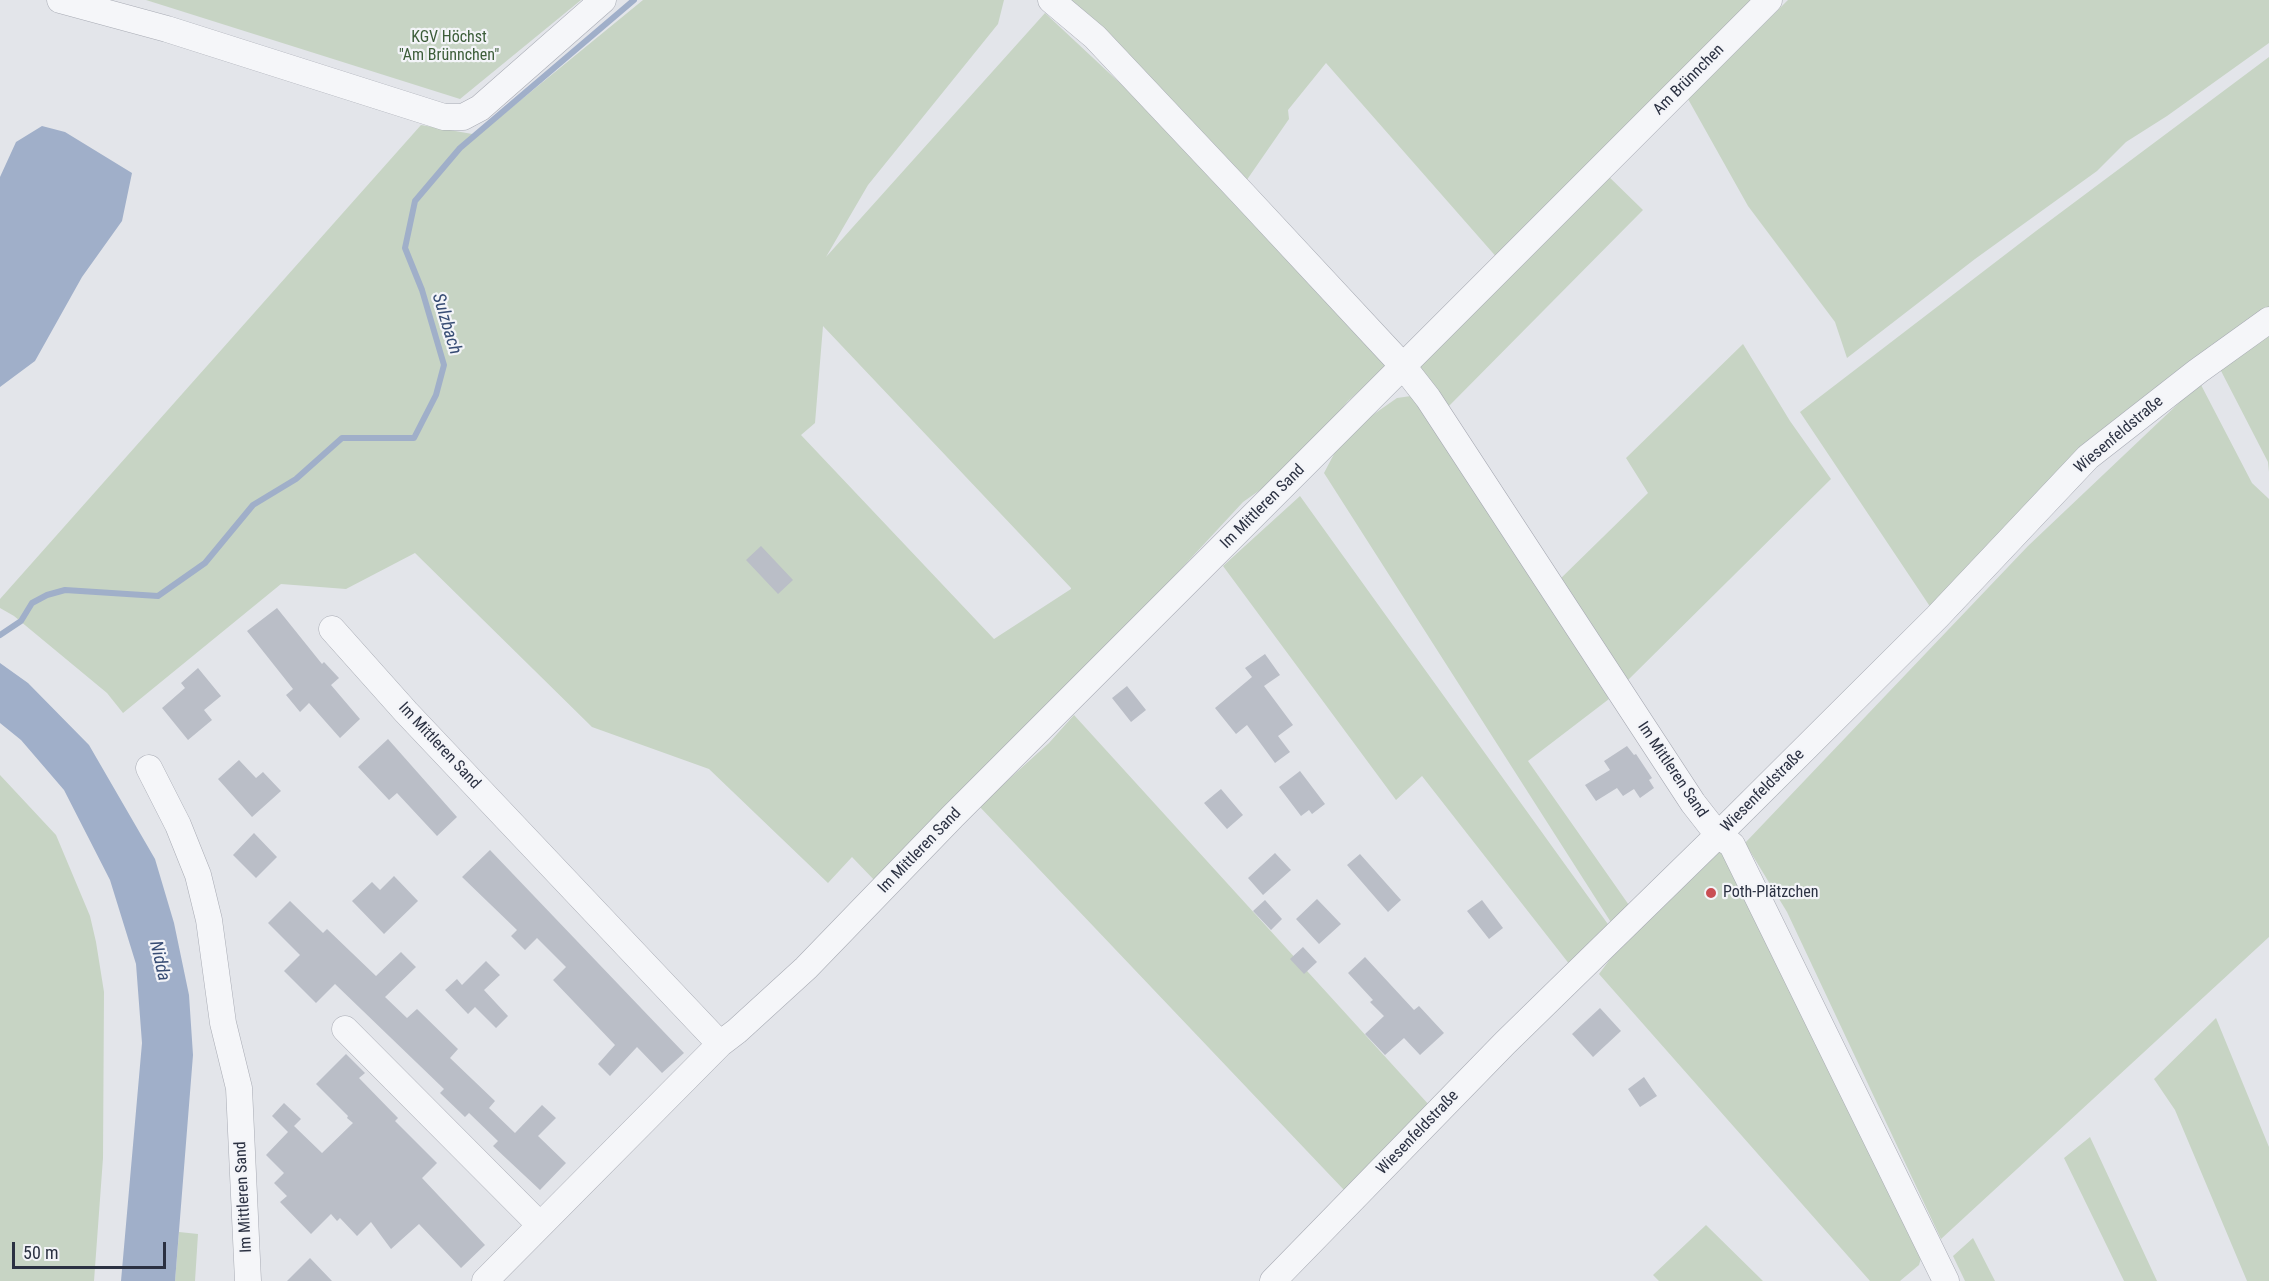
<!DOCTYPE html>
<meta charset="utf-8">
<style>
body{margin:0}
#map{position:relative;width:2269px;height:1281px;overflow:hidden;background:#e3e5ea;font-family:"Roboto Condensed",sans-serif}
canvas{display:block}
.scale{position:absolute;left:12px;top:1242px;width:154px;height:27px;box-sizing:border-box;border:3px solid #2b3142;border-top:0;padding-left:8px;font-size:18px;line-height:21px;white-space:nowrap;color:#2b3142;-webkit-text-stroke:4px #f3f4f8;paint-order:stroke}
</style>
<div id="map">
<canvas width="2269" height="1281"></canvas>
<div class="scale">50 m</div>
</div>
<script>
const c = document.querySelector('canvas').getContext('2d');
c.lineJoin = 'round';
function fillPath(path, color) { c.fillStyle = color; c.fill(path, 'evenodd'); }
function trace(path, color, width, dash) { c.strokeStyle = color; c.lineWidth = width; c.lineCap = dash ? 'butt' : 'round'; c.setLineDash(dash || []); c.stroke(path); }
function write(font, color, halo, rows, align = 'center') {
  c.font = font + ' "Roboto Condensed",sans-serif'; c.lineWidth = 4.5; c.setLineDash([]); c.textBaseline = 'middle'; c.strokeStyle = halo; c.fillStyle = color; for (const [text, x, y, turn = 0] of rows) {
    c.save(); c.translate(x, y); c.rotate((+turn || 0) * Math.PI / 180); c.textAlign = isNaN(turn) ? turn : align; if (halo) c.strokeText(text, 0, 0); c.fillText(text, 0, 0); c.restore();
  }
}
fillPath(new Path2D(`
 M 146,0 L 581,0 L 460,99 Z
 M 643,0 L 1004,0 L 998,24 L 868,185 L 826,257 L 1045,13 L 1185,144 L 1387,367 L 1348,401 L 1297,464 L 1243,502 L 1055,705 L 877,883 L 852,857 L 828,883 L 709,769 L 592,727 L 415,553 L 346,589 L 281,584 L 123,713 L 107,693 L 14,616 L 0,608 L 0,599 L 421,125 L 478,135 ZM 823,326 L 1071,588 L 1071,589 L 994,639 L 801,435 L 815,423 Z
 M 1068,0 L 1751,0 L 1499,260 L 1326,63 L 1288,110 L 1289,119 L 1244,184 Z
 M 1788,0 L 2269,0 L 2269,43 L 2167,116 L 2126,142 L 2097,171 L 1975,259 L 1847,358 L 1835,322 L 1748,206 L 1688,99 Z
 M 2269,57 L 2269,320 L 2198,371 L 1937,617 L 1800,412 L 2036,231 Z
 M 1603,171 L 1643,210 L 1446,409 L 1413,366 Z
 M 2269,336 L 2269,472 L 2268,462 L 2219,367 Z
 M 1743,344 L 1790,421 L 1831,479 L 1627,681 L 1557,582 L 1648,493 L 1626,458 Z
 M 2200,383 L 2252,483 L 2269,499 L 2269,937 L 1941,1239 L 1787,912 L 1745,843 L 2028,546 Z
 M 1411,396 L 1531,568 L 1609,699 L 1528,761 L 1631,908 L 1614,927 L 1570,965 L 1422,776 L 1396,800 L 1223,566 L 1300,496 L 1610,927 L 1614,927 L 1324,473 L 1344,435 L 1397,398 Z
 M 1074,715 L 1430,1106 L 1401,1138 L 1344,1190 L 979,806 L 1049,743 Z
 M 0,775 L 56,835 L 90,916 L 96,942 L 104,992 L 103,1158 L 94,1281 L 0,1281 Z
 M 1715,845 L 1726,848 L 1924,1249 L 1919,1265 L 1900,1281 L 1870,1281 L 1599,974 L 1648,908 Z
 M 2216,1018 L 2269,1147 L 2269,1281 L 2247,1281 L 2175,1110 L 2154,1079 Z
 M 2090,1137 L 2157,1281 L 2124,1281 L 2064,1158 Z
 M 1706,1225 L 1763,1281 L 1659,1281 L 1653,1275 Z
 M 179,1232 L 198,1234 L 195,1281 L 175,1281 Z
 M 1973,1238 L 1995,1281 L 1965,1281 L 1953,1256 Z`), '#c7d4c4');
fillPath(new Path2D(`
 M 42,126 L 65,132 L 132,173 L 122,221 L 82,277 L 35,361 L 0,387 L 0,177 L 16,142 Z
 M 0,663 L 28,683 L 89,745 L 155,859 L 174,923 L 189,995 L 193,1055 L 175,1281 L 121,1281 L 142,1043 L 136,964 L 110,880 L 64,790 L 21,740 L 0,723 Z`), '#a0afc9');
trace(new Path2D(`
 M 0,635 L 21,621 L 32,603 L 47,595 L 65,590 L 158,596 L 205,563 L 253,505 L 296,479 L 342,438 L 414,438 L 436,395 L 444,365 L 422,290 L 405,248 L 415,201 L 460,148 L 634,0`), '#a0afc9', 6);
fillPath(new Path2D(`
 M 761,546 L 793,580 L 778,594 L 746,560 Z
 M 277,608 L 322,664 L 324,662 L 339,678 L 331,685 L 360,719 L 340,738 L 309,703 L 300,712 L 286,695 L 293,689 L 247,631 Z
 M 1265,654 L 1280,675 L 1264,686 L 1293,725 L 1278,736 L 1290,752 L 1275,763 L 1247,725 L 1236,734 L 1215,708 L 1252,677 L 1245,668 Z
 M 198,668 L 221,696 L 204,710 L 212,720 L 188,740 L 162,708 L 185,688 L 181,683 Z
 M 1127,686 L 1146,710 L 1131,722 L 1112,698 Z
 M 388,739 L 457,817 L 437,836 L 397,793 L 389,800 L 358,767 Z
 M 1627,746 L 1634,755 L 1636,754 L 1652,778 L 1649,780 L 1654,788 L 1640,798 L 1634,789 L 1623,796 L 1617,788 L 1596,801 L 1585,785 L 1610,770 L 1604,761 Z
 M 239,760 L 256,778 L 263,772 L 281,791 L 252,817 L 218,779 Z
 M 1300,771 L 1325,804 L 1312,814 L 1309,810 L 1301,816 L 1279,787 Z
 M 1221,789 L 1243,815 L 1227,829 L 1204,803 Z
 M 254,833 L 277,857 L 256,878 L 233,855 Z
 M 490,850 L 684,1053 L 662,1073 L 637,1047 L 610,1076 L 598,1064 L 615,1045 L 553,980 L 566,967 L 537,938 L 525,950 L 511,936 L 517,930 L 462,877 Z
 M 1275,853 L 1291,870 L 1263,895 L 1248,878 Z
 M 1360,854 L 1401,900 L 1388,912 L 1347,865 Z
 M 394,876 L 418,901 L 384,934 L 352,901 L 372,882 L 380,890 Z
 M 1317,899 L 1341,924 L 1319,944 L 1296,919 Z
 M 1265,900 L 1282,919 L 1271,930 L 1253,911 Z
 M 1482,900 L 1503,928 L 1489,939 L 1467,911 Z
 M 290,901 L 323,933 L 327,929 L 376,976 L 401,952 L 416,967 L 385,997 L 407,1018 L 417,1009 L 458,1049 L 450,1058 L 495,1101 L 489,1108 L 515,1133 L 542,1105 L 556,1118 L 538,1136 L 566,1163 L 540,1190 L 493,1146 L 498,1141 L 469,1113 L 465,1117 L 440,1093 L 444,1089 L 335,984 L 316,1003 L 284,971 L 300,955 L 268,923 Z
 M 1303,947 L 1317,962 L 1304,974 L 1290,959 Z
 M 1365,957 L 1414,1010 L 1419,1006 L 1444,1033 L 1420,1055 L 1404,1038 L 1385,1055 L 1365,1034 L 1384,1016 L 1370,1002 L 1373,1000 L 1348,973 Z
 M 486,961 L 500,975 L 484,990 L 508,1016 L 496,1028 L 475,1007 L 468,1014 L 445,990 L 457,979 L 462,985 Z
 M 1600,1008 L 1621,1031 L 1593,1057 L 1572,1034 Z
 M 346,1054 L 365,1073 L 359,1078 L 398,1118 L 395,1121 L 437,1163 L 422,1178 L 485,1245 L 461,1268 L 419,1224 L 391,1249 L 371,1222 L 357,1236 L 340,1218 L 337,1221 L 331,1214 L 311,1234 L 280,1202 L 287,1196 L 274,1183 L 284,1173 L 266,1155 L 288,1132 L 272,1116 L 284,1103 L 301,1119 L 294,1126 L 322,1153 L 353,1123 L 347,1118 L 348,1116 L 316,1084 Z
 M 1644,1077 L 1657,1096 L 1640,1107 L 1628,1089 Z
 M 310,1258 L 332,1281 L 287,1281 Z`), '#babec7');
const minor = new Path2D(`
 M 60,0 L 167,29 L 444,117 L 463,117 L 480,108 L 603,0
 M 1051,0 L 1095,37 L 1242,193 L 1403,366 L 1428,398 L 1693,803 L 1718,835 L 1732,845 L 1946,1281
 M 332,629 L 406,712 L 720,1044
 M 149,768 L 178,825 L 198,875 L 209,920 L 223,1023 L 239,1088 L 248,1281
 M 345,1029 L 540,1225
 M 485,1281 L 720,1044 L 737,1031 L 806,968 L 953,816 L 1769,0
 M 1273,1281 L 1505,1043 L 1718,835 L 1937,617 L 2088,457 L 2198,371 L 2269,320`);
trace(minor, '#a8abb4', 27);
trace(minor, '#f5f6f9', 26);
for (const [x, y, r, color] of [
 [1711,893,6,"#c94e53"]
]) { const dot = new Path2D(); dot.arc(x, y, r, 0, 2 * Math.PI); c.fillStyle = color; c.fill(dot); trace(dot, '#f3f4f8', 2); }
write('16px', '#3c5d39', '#f3f4f8', [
 ["KGV Höchst",449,38],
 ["\"Am Brünnchen\"",449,56]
]);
write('16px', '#2b3142', '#f3f4f8', [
 ["Am Brünnchen",1689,80,-45],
 ["Wiesenfeldstraße",2119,435,-40],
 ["Im Mittleren Sand",1263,507,-45],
 ["Im Mittleren Sand",439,746,47],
 ["Im Mittleren Sand",1672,770,56],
 ["Wiesenfeldstraße",1763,791,-45],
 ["Im Mittleren Sand",920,851,-46],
 ["Wiesenfeldstraße",1418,1133,-46],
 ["Im Mittleren Sand",244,1197,-93]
]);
write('16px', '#2b3142', '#f3f4f8', [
 ["Poth-Plätzchen",1723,893]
], 'left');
write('italic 18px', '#374c74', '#f3f4f8', [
 ["Sulzbach",446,324,73],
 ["Nidda",159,961,77]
]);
</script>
